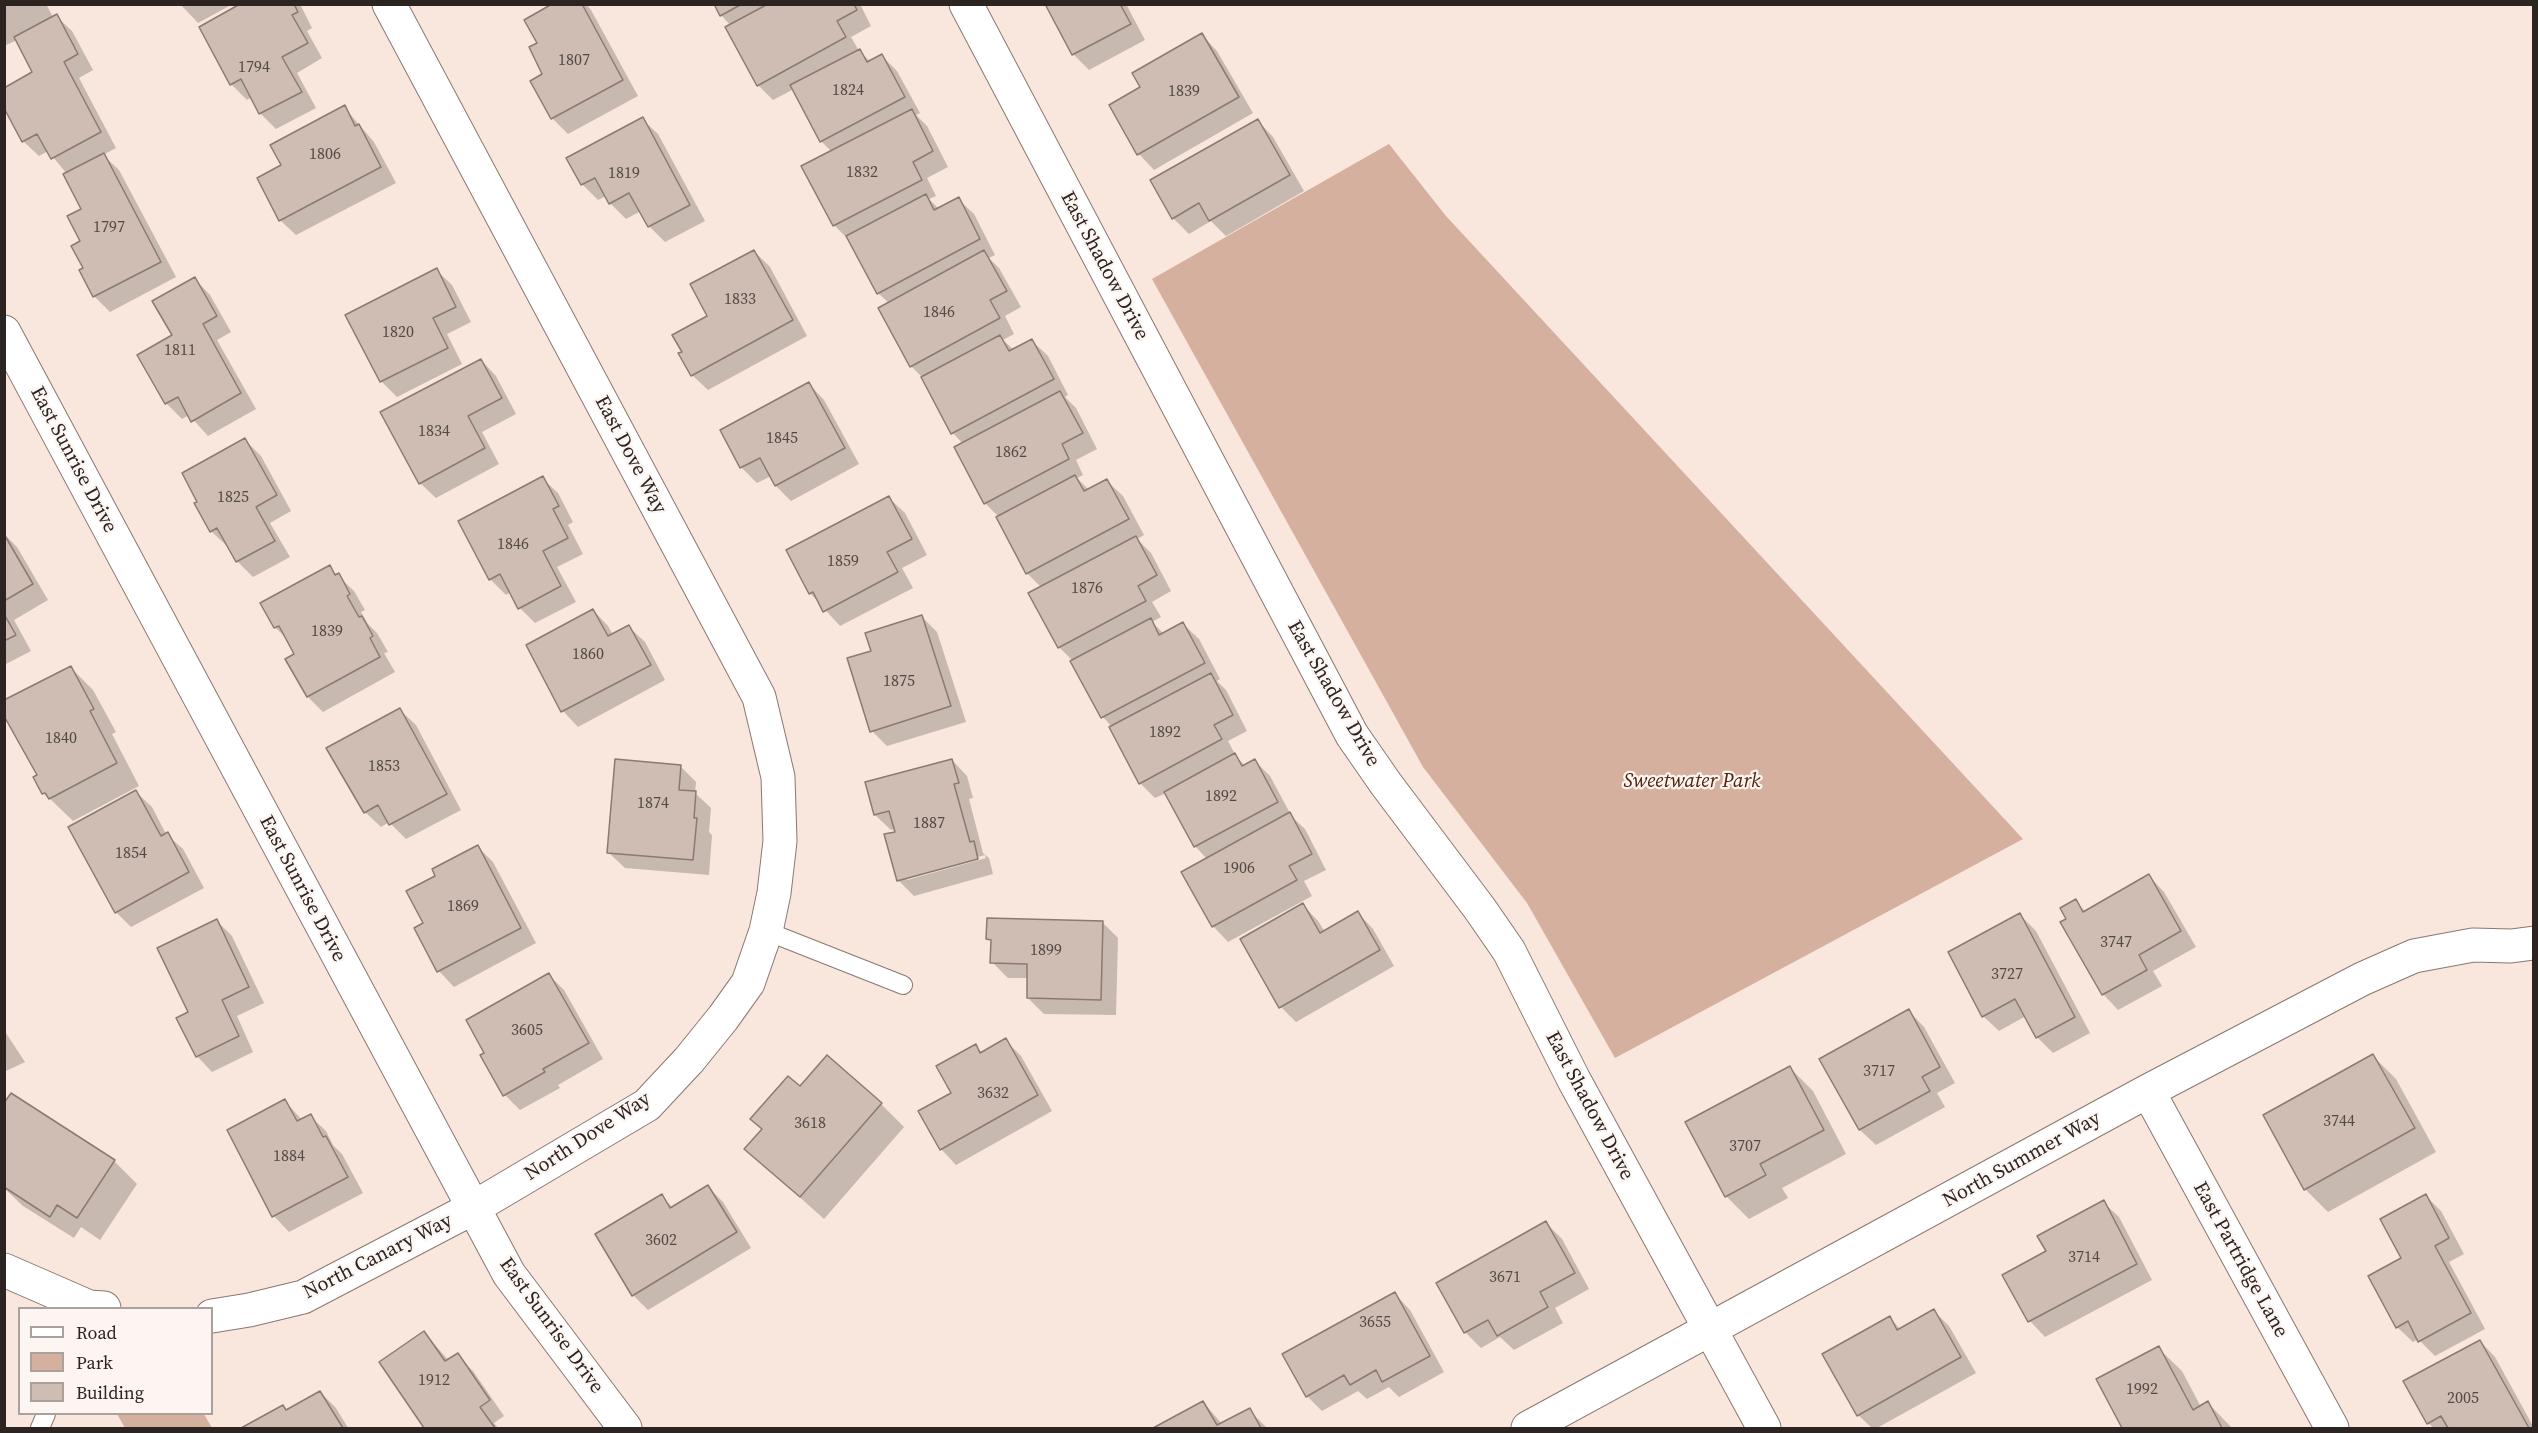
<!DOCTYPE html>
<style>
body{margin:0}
#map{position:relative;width:2538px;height:1433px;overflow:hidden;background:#f9e6dc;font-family:"Source Serif 4",serif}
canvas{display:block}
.frame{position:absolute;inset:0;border:6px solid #2b2420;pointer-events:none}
.legend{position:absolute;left:18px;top:1307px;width:195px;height:108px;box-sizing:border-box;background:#fdf5f2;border:2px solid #a9a19e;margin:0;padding:8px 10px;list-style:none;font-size:18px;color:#2b2420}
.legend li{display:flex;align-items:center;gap:12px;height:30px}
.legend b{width:30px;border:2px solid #a9a19e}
</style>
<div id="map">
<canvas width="2538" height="1433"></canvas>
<div class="frame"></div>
<ul class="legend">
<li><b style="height:8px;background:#fff"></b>Road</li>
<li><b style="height:16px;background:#d6b09e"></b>Park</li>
<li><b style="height:16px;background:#cfbcb3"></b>Building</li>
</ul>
</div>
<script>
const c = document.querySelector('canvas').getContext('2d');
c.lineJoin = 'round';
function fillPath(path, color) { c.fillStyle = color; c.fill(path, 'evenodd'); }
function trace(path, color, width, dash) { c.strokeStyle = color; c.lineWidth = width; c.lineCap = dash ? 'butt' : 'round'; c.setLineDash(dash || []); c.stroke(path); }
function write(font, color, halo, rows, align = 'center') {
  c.font = font + ' "Source Serif 4",serif'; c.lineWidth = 4.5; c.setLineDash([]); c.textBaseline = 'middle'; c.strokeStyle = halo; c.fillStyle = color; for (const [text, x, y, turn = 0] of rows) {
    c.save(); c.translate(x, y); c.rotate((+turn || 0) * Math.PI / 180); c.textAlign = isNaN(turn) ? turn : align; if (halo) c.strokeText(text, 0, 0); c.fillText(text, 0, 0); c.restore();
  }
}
fillPath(new Path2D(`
 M 1389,144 L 1446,216 L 2023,839 L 1615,1058 L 1527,903 L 1423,767 L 1152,279 Z
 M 117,1414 L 204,1414 L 212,1428 L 125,1428 Z`), '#d6b09e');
fillPath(new Path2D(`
 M 4,4 L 46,4 L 53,17 L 56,16 L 72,31 L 93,70 L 79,78 L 116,148 L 103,155 L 119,170 L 176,277 L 110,312 L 95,297 L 81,271 L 85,269 L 83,210 L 67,174 L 48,151 L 39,156 L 23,141 L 34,73 L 17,40 L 4,46 Z
 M 180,4 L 233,4 L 198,23 Z
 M 243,4 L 300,4 L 312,28 L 307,31 L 322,58 L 297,73 L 316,108 L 276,129 L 261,114 L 252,97 L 247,100 L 231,84 Z
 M 555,4 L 586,4 L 591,10 L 638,96 L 568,134 L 552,118 L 532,81 L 544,74 L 539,43 Z
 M 715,4 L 860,4 L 871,26 L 851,37 L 859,51 L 871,62 L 882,56 L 897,71 L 920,113 L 916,115 L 927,126 L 948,167 L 927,178 L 936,196 L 929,199 L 939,209 L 958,199 L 974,214 L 995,255 L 989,258 L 999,268 L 1021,307 L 1005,316 L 1014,334 L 1003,340 L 1014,350 L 1032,341 L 1048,356 L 1068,395 L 1065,397 L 1076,408 L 1097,449 L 1076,460 L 1083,475 L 1077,478 L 1089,490 L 1107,481 L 1123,496 L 1144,535 L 1137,539 L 1151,553 L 1171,591 L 1152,602 L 1161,617 L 1152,622 L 1164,634 L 1183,624 L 1199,639 L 1220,679 L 1217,681 L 1226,690 L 1247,731 L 1228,741 L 1236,756 L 1245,766 L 1255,761 L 1270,776 L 1292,817 L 1305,829 L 1326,870 L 1304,881 L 1312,896 L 1228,942 L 1213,926 L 1207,859 L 1195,846 L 1166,793 L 1155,798 L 1140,783 L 1112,727 L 1103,717 L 1072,660 L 1059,647 L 1041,587 L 1027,573 L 999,517 L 985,503 L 963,444 L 953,433 L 924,379 L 911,366 L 889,303 L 878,293 L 850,241 L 834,225 L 832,152 L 821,141 L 794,89 L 773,100 L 758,85 L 731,26 L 721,15 Z
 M 1047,4 L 1126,4 L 1145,40 L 1089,70 L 1073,54 Z
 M 1202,35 L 1217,51 L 1253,113 L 1154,170 L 1139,154 L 1142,88 Z
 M 344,107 L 374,142 L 396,183 L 296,235 L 280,220 Z
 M 642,119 L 658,134 L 705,221 L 665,242 L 649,226 L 641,211 L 626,219 L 610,203 L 606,196 L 598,200 L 582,184 L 568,159 Z
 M 1258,121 L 1273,137 L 1304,191 L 1226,236 L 1211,221 L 1189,234 L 1173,218 Z
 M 754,251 L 770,267 L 807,336 L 708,390 L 692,375 L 684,352 Z
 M 436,270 L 452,285 L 471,322 L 447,334 L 462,364 L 397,397 L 381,381 Z
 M 195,279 L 210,295 L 231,332 L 217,340 L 256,409 L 208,436 L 189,415 L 182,419 L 166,403 Z
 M 481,360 L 496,376 L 516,414 L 482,432 L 499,464 L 436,498 L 420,483 Z
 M 809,384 L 824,400 L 859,464 L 791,501 L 776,486 L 771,476 L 757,483 L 742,468 L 722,431 Z
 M 245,440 L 261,456 L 291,511 L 270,523 L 290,557 L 253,577 L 237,561 L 228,545 L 227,546 L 211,531 Z
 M 542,478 L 558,493 L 573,522 L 568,525 L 583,554 L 557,567 L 576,602 L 535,623 L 520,608 L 511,592 L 506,595 L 490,579 Z
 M 889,498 L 905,513 L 927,555 L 902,568 L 913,588 L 840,626 L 810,593 Z
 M 4,534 L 17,547 L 48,600 L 14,620 L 31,651 L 4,665 Z
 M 329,567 L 354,591 L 365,610 L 361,612 L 368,624 L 377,633 L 388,652 L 384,653 L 395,672 L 323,712 L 308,697 L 287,660 L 296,655 L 288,640 L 275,627 Z
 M 593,610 L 608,626 L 613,635 L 629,627 L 645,642 L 665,680 L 578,727 L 563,711 Z
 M 922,617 L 937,632 L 966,722 L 887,746 L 872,731 L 872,652 Z
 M 70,667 L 93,690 L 116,732 L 112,734 L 139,786 L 73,821 L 44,793 L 39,776 Z
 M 400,710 L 416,725 L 461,810 L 406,839 L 389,822 L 381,827 L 365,812 Z
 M 952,760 L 967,776 L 973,798 L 969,799 L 983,853 L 989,858 L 993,874 L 914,896 L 898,880 L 895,829 L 891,830 L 875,815 L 867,783 ZM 985,855 L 986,858 L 907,880 L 907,877 Z
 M 680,766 L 696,782 L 695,793 L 711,808 L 709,832 L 712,835 L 709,875 L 625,868 L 609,853 Z
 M 136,792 L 152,807 L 166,834 L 183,849 L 204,888 L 131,927 L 116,912 Z
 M 478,847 L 493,862 L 536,943 L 454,987 L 439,971 L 416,929 L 425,924 L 437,876 Z
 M 2149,876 L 2164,892 L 2196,947 L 2153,971 L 2162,986 L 2118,1010 L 2103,994 L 2068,920 L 2075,901 L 2086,912 Z
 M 1303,905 L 1318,921 L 1325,932 L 1358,913 L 1373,929 L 1394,966 L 1296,1022 L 1281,1007 Z
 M 2020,915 L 2036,931 L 2090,1033 L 2053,1053 L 2037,1037 L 2026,1016 L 1999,1031 L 1983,1016 Z
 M 217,921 L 232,936 L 264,1003 L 237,1016 L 253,1052 L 212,1072 L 197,1056 L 190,1013 Z
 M 1102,922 L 1118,938 L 1116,1015 L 1044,1014 L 1028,998 L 1029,978 L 1008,978 L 992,962 L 992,943 L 988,938 Z
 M 549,975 L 564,990 L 603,1059 L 558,1085 L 560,1088 L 520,1110 L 505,1095 L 486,1053 Z
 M 1909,1011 L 1924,1027 L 1955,1083 L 1937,1093 L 1945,1107 L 1876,1145 L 1860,1130 L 1821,1060 Z
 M 4,1030 L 25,1062 L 4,1072 Z
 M 1005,1040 L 1021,1056 L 1052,1111 L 956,1165 L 941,1149 L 953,1093 L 975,1046 L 983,1053 Z
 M 2373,1056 L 2396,1079 L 2436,1152 L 2328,1212 L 2305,1189 Z
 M 1790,1068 L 1813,1091 L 1846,1154 L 1782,1188 L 1788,1198 L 1749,1219 L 1726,1196 Z
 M 800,1088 L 881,1104 L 904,1127 L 824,1219 L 746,1149 Z
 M 285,1101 L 302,1120 L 310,1116 L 326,1131 L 333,1145 L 342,1154 L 363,1193 L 289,1232 L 274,1216 Z
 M 4,1105 L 114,1161 L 137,1184 L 100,1240 L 81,1227 L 74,1238 L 23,1206 L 4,1188 Z
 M 708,1187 L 723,1202 L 751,1248 L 648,1310 L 633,1295 L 662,1196 L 673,1208 Z
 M 2426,1196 L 2441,1211 L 2464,1254 L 2449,1262 L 2485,1329 L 2435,1356 L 2418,1339 L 2413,1342 L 2397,1327 L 2404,1258 Z
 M 2103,1202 L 2119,1217 L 2152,1280 L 2045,1337 L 2030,1321 L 2004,1276 L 2048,1252 Z
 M 1546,1223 L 1562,1239 L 1589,1289 L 1555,1308 L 1563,1323 L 1514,1350 L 1500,1337 L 1481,1348 L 1465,1332 Z
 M 1395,1294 L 1410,1310 L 1444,1372 L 1399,1397 L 1389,1387 L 1367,1399 L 1358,1391 L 1322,1411 L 1307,1396 Z
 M 1934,1311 L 1949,1326 L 1976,1373 L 1877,1428 L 1872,1428 L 1858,1415 L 1890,1318 L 1901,1330 Z
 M 424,1332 L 449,1361 L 457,1355 L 473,1371 L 504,1416 L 494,1423 L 498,1428 L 426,1428 L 381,1363 Z
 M 2480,1341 L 2495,1357 L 2534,1428 L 2434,1428 L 2428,1423 Z
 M 2158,1348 L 2182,1371 L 2201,1407 L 2208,1403 L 2232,1428 L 2123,1428 L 2098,1380 Z
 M 320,1392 L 336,1408 L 348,1428 L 244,1428 L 282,1406 L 287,1411 Z
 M 1203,1402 L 1222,1424 L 1249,1410 L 1267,1428 L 1156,1428 Z`), '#0003');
const building = new Path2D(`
 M 240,4 L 294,4 L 298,12 L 292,15 L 308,43 L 282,57 L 302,92 L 259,114 L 241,79 L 230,85 L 199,27 Z
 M 552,4 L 582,4 L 623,80 L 551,119 L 530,81 L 542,74 L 529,47 L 537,43 L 524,20 Z
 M 714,4 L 742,4 L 720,16 Z
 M 768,4 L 854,4 L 857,10 L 837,21 L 846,37 L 757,86 L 725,27 Z
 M 1045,4 L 1120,4 L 1131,24 L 1072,55 Z
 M 57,14 L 78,54 L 64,62 L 101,132 L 51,159 L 37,134 L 22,142 L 4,108 L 4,88 L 32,72 L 14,37 Z
 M 1202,33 L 1239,97 L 1137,155 L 1109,105 L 1140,87 L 1132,73 Z
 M 860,49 L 867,62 L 882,54 L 905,97 L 820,142 L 790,85 Z
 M 345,105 L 355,126 L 359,124 L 381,167 L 279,221 L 257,178 L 281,165 L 270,145 Z
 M 912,109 L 933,151 L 913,162 L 922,180 L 833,226 L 801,166 Z
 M 643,117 L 690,205 L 648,227 L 629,193 L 609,204 L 595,178 L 581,185 L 566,158 Z
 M 1258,119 L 1290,175 L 1209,221 L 1199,203 L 1172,219 L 1150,180 Z
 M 104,153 L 161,262 L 93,297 L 79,270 L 83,268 L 71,246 L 80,241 L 67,216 L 81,209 L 63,174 Z
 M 926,194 L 934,210 L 959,197 L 980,239 L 877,294 L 846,236 Z
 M 754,250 L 793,320 L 691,376 L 678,353 L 682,352 L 672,335 L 707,316 L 690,284 Z
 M 984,250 L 1007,291 L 990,300 L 1000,318 L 910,367 L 878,308 Z
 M 437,268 L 456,307 L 433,318 L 448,348 L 380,382 L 345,315 Z
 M 195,277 L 217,316 L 203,324 L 241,393 L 191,422 L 178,397 L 165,404 L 137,355 L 172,335 L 152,301 Z
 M 1000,335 L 1009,351 L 1032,339 L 1054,379 L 951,434 L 921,377 Z
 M 481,359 L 502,398 L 468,416 L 485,448 L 419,484 L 380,412 Z
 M 809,382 L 845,448 L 775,486 L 760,458 L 740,468 L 720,430 Z
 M 1060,391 L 1083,433 L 1062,444 L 1069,459 L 984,504 L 954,447 Z
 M 245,438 L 277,495 L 256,507 L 275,541 L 236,562 L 217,528 L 210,532 L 194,503 L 197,502 L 182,473 Z
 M 1075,475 L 1084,491 L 1107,479 L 1129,519 L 1026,574 L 996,517 Z
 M 543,476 L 559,506 L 553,509 L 568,538 L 543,551 L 561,586 L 518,609 L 500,574 L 489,580 L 458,521 Z
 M 889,496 L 912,539 L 887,552 L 898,572 L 823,612 L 813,592 L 809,594 L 786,550 Z
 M 4,534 L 33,584 L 4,601 Z
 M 1136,536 L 1157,575 L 1138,586 L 1146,601 L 1058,648 L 1028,593 Z
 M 330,565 L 335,575 L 339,573 L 350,594 L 347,596 L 359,617 L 362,616 L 373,636 L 370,638 L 380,657 L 307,697 L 285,659 L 294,654 L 279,626 L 274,628 L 260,603 Z
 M 593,609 L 608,636 L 629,625 L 651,665 L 561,712 L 526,645 Z
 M 4,614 L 16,635 L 4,641 Z
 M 922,615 L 951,706 L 870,732 L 847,658 L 871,651 L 865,633 Z
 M 1151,618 L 1159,635 L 1183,622 L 1205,663 L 1101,718 L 1070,661 Z
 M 71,666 L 94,709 L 90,711 L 117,763 L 49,799 L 45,793 L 42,794 L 33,777 L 37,775 L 4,716 L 4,700 Z
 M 1211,673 L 1233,715 L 1214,725 L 1222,739 L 1139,784 L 1109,727 Z
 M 400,708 L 447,794 L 389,825 L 378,805 L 364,813 L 326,748 Z
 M 1235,753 L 1242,766 L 1255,759 L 1278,802 L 1194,847 L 1164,792 Z
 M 615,759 L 681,765 L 679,790 L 696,791 L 694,818 L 697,818 L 693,860 L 607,853 Z
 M 952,759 L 959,783 L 954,784 L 970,842 L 974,841 L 978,859 L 897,881 L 884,834 L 895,832 L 889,811 L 874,815 L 865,782 Z
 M 136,790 L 161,836 L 168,832 L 189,872 L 115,913 L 68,827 Z
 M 1290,812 L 1312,854 L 1289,866 L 1297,880 L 1212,927 L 1181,872 Z
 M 478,845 L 521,928 L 437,972 L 414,928 L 423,923 L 406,891 L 435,876 L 432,869 Z
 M 2149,874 L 2181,931 L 2139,955 L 2147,970 L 2102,995 L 2060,922 L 2066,919 L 2060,908 L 2076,899 L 2083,912 Z
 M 1303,903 L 1320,933 L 1358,911 L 1380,950 L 1279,1008 L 1240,939 Z
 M 2020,913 L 2075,1017 L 2036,1038 L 2015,999 L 1982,1017 L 1948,952 Z
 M 987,918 L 1103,921 L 1101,1000 L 1027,998 L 1027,964 L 990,963 L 991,940 L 986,939 Z
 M 217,919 L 249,987 L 222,1000 L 239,1036 L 196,1057 L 176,1018 L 188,1012 L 157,948 Z
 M 549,973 L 589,1043 L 543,1069 L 545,1072 L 503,1096 L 480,1055 L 484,1053 L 466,1020 Z
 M 1909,1009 L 1940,1067 L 1922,1077 L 1930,1091 L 1859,1130 L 1819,1059 Z
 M 1006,1038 L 1038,1095 L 940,1150 L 918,1111 L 951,1093 L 936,1066 L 976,1044 L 980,1053 Z
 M 2373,1054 L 2415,1128 L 2304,1190 L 2263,1115 Z
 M 827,1055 L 882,1103 L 800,1197 L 744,1149 L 762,1129 L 750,1119 L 788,1076 L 800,1086 Z
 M 1790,1066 L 1824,1130 L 1760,1164 L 1766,1175 L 1725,1197 L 1685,1122 Z
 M 11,1093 L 115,1160 L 77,1218 L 57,1205 L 50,1217 L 4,1187 L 4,1103 Z
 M 285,1099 L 297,1121 L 311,1114 L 323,1137 L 326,1136 L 348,1177 L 272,1217 L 227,1130 Z
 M 708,1185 L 737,1232 L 632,1296 L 595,1234 L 662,1194 L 670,1208 Z
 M 2426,1194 L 2449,1238 L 2435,1246 L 2471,1313 L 2418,1342 L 2408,1321 L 2396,1328 L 2368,1276 L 2401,1258 L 2380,1219 Z
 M 2104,1200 L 2137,1264 L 2028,1322 L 2002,1275 L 2046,1251 L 2037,1236 Z
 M 1546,1221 L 1575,1273 L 1540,1292 L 1548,1307 L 1497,1336 L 1488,1320 L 1464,1333 L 1436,1283 Z
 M 1395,1292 L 1430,1356 L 1382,1382 L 1376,1370 L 1350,1385 L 1344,1375 L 1306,1397 L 1282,1354 Z
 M 1934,1309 L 1961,1357 L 1857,1416 L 1822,1354 L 1890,1316 L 1897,1330 Z
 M 424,1331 L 445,1361 L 458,1353 L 490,1400 L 480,1407 L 495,1428 L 424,1428 L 379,1362 Z
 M 2480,1340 L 2529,1428 L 2448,1428 L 2441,1416 L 2427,1424 L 2403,1381 Z
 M 2159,1346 L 2193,1410 L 2208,1401 L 2222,1428 L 2122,1428 L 2096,1379 Z
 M 320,1391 L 343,1428 L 241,1428 L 283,1405 L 286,1410 Z
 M 1203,1401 L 1217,1425 L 1250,1408 L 1261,1428 L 1153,1428 Z`);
fillPath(building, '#cfbcb3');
trace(building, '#8b7a72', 1.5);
const service = new Path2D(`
 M 766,931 L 903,985
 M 40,1428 L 46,1414`);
const minor = new Path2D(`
 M 966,4 L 1352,735 L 1386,784 L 1480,909 L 1509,951 L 1574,1080 L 1764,1428
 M 4,332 L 509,1274 L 625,1428
 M 2148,1091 L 2332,1428
 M 4,1270 L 89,1307 L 104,1308
 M 212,1316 L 249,1310 L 303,1297 L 473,1208 L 647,1105 L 689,1060 L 723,1018 L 748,983 L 766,931 L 774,893 L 780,841 L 778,777 L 759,697 L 389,4
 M 1528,1428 L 2148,1091 L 2362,979 L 2414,956 L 2473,945 L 2511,946 L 2534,943`);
trace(service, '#897870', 20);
trace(minor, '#897870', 35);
trace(service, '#fff', 18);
trace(minor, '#fff', 33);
write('16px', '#544a45', null, [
 ["1807",574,61],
 ["1794",254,68],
 ["1824",848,91],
 ["1839",1184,92],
 ["1806",325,155],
 ["1832",862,173],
 ["1819",624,174],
 ["1797",109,228],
 ["1833",740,300],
 ["1846",939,313],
 ["1820",398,333],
 ["1811",180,351],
 ["1834",434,432],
 ["1845",782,439],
 ["1862",1011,453],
 ["1825",233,498],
 ["1846",513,545],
 ["1859",843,562],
 ["1876",1087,589],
 ["1839",327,632],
 ["1860",588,655],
 ["1875",899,682],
 ["1892",1165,733],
 ["1840",61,739],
 ["1853",384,767],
 ["1892",1221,797],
 ["1874",653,804],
 ["1887",929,824],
 ["1854",131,854],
 ["1906",1239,869],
 ["1869",463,907],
 ["3747",2116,943],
 ["1899",1046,951],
 ["3727",2007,975],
 ["3605",527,1031],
 ["3717",1879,1072],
 ["3632",993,1094],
 ["3744",2339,1122],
 ["3618",810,1124],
 ["3707",1745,1147],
 ["1884",289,1157],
 ["3602",661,1241],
 ["3714",2084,1258],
 ["3671",1505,1278],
 ["3655",1375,1323],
 ["1912",434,1381],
 ["1992",2142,1390],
 ["2005",2463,1399]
]);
write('20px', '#2b2420', '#fdf5f2', [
 ["East Shadow Drive",1104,266,62],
 ["East Dove Way",630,455,62],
 ["East Sunrise Drive",73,460,62],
 ["East Shadow Drive",1333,694,60],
 ["East Sunrise Drive",302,889,62],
 ["East Shadow Drive",1589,1106,62],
 ["North Dove Way",588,1137,-33],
 ["North Summer Way",2022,1160,-29],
 ["North Canary Way",378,1257,-27],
 ["East Partridge Lane",2240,1260,61],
 ["East Sunrise Drive",551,1326,54]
]);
write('italic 20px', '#502106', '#fdf5f2', [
 ["Sweetwater Park",1692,782]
]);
</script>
